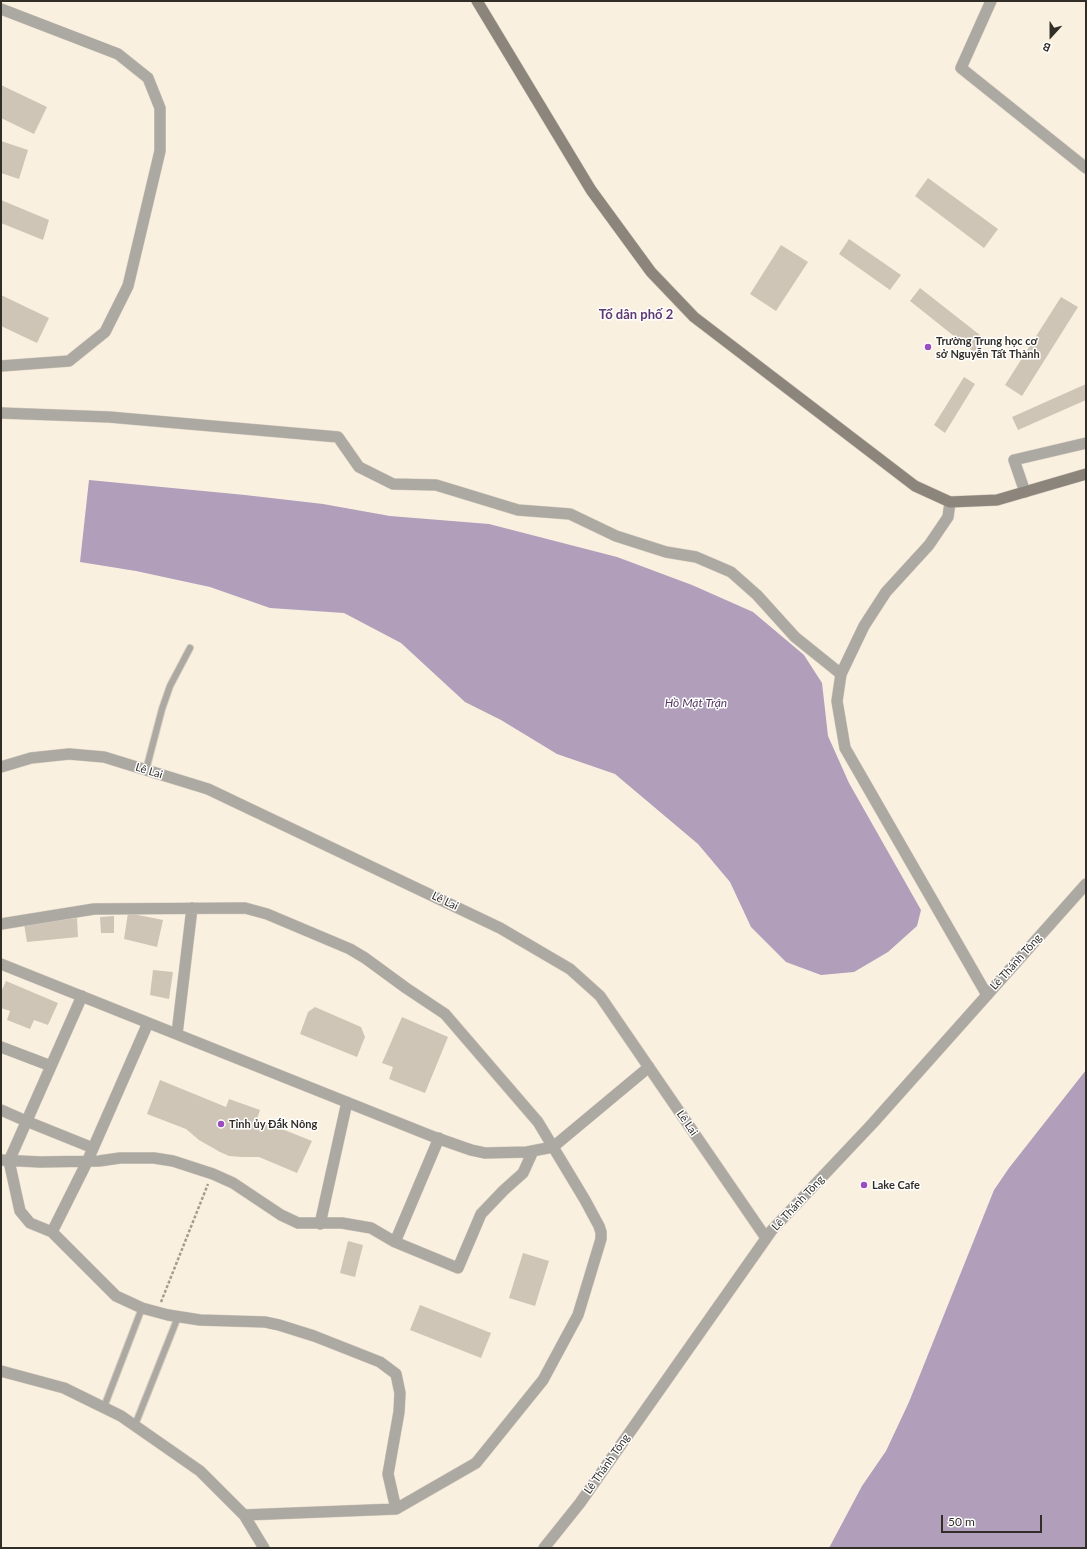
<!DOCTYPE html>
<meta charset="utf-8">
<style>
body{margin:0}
#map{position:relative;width:1087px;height:1549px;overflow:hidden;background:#faf0e0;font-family:Lato,sans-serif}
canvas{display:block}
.frame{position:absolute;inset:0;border:2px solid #312d27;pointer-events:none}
.north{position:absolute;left:1031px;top:16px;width:40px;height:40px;-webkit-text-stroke:3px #fff;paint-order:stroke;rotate:201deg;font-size:11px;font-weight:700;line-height:16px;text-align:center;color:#312d27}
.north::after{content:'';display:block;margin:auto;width:14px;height:18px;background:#312d27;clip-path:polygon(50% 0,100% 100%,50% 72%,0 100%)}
.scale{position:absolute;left:941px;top:1515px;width:101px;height:18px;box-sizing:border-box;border:2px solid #312d27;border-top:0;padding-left:5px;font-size:12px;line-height:14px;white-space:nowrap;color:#312d27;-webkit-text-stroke:3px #fff;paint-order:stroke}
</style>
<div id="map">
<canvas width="1087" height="1549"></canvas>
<div class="frame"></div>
<div class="north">B</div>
<div class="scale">50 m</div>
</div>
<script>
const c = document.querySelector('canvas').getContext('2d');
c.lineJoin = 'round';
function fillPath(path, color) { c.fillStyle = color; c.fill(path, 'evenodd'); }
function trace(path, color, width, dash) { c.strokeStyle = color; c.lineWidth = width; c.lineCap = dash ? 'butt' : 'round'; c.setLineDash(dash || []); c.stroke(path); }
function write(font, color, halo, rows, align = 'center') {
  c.font = font + ' Lato,sans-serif'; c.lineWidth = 3; c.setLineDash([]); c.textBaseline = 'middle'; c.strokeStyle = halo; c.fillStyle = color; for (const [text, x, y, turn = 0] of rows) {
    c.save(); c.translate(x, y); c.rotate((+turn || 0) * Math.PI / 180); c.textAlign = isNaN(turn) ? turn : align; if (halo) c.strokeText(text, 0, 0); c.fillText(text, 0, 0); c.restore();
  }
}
fillPath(new Path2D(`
 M 89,480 L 245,495 L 323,504 L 390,516 L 489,524 L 617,557 L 692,585 L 753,612 L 804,655 L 822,683 L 828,736 L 849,783 L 921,910 L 917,926 L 888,952 L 854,972 L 821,975 L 786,962 L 751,927 L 730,882 L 698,844 L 615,774 L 557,754 L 501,720 L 465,702 L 401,643 L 344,613 L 270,608 L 210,587 L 136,571 L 80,562 Z
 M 1086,1070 L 1086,1548 L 829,1548 L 862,1486 L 886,1451 L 909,1402 L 994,1190 L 1009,1168 Z`), '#b09ebb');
fillPath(new Path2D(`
 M 1,85 L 47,107 L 34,134 L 1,118 Z
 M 1,141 L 28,150 L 19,179 L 1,173 Z
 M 928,178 L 998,229 L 984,248 L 915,196 Z
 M 1,200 L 49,220 L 43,240 L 1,223 Z
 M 849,239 L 901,275 L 890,290 L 839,254 Z
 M 781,245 L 808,262 L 776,311 L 750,294 Z
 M 920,288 L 985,339 L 974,352 L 910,301 Z
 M 1,295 L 49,318 L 37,343 L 1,326 Z
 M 1061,297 L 1078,307 L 1022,396 L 1005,385 Z
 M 964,377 L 975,384 L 945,433 L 934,425 Z
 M 1086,384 L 1086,400 L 1018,430 L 1012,417 Z
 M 128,913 L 163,920 L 157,947 L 124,939 Z
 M 114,916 L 114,933 L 101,933 L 100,917 Z
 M 77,918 L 78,937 L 27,942 L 24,924 Z
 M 153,970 L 173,972 L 169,999 L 150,995 Z
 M 6,981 L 58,1003 L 48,1025 L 34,1020 L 30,1029 L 7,1020 L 10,1011 L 1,1008 L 1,992 Z
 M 315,1007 L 361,1027 L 365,1037 L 357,1057 L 300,1034 L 308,1012 Z
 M 402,1017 L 448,1037 L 425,1093 L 389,1079 L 393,1067 L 382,1063 Z
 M 160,1080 L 226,1107 L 229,1099 L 260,1110 L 257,1119 L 312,1141 L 297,1173 L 259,1157 L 242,1157 L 229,1156 L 220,1152 L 199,1140 L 186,1129 L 147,1114 Z
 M 348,1241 L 363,1245 L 355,1277 L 340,1273 Z
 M 523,1253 L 549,1261 L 535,1306 L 509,1298 Z
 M 420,1305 L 491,1333 L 481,1358 L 410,1330 Z`), '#cfc5b6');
const service = new Path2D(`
 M 146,770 L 162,709 L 170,686 L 190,648
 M 104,1407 L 142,1308
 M 135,1425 L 178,1317`);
const minor = new Path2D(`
 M 991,1 L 961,68 L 1086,168
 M 1,9 L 118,54 L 148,78 L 160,108 L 160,151 L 128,286 L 105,332 L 69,361 L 1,366
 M 1,413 L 109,417 L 338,437 L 359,467 L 393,484 L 436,485 L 518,510 L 570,514 L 616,536 L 666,552 L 696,557 L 731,572 L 757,595 L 795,637 L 841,674
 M 1025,492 L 1014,460 L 1086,443
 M 950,502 L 948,517 L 929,545 L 886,592 L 864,626 L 841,674 L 837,701 L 845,748 L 987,995
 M 1,767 L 31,758 L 69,754 L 104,757 L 208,789 L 500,928 L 570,969 L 600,996 L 766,1238
 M 1,924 L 94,909 L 245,908 L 267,914 L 350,949 L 365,958 L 406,988 L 445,1014 L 538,1122 L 585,1200 L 599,1226 L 601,1232 L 601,1239 L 578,1315 L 543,1380 L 476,1463 L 396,1509 L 244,1515
 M 1,964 L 434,1137 L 471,1150 L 485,1153 L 527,1152 L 553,1147 L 649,1067
 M 82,996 L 9,1161 L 20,1211 L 30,1223 L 52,1232 L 116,1296 L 142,1308 L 168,1315 L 200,1320 L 265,1322 L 279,1325 L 314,1336 L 380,1362 L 396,1374 L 400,1393 L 399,1412 L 388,1474 L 396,1509
 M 177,1034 L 192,908
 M 1,1047 L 51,1066
 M 1,1110 L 26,1121 L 93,1148
 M 1,1160 L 40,1162 L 99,1161 L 120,1158 L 154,1158 L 173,1161 L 213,1174 L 233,1183 L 281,1215 L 298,1223 L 342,1223 L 371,1228 L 395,1242 L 458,1268 L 481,1214 L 504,1190 L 523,1173 L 533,1151
 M 320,1224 L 347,1102
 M 52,1232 L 87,1162 L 148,1023
 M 395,1242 L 439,1138
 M 1,1371 L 64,1388 L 121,1416 L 200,1471 L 244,1515 L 264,1548`);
const tertiary = new Path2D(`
 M 544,1548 L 580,1503 L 772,1230 L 873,1123 L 1086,884`);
const secondary = new Path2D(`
 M 477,1 L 591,190 L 651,272 L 694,317 L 915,486 L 950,502 L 997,500 L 1086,474`);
trace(service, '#d6cdbf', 8);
trace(minor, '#d6cdbf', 12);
trace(tertiary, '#d6cdbf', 12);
trace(secondary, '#d6cdbf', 12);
trace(new Path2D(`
 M 161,1302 L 208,1184`), '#a39c90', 2.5, [3, 2]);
trace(service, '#aca8a2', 6);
trace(minor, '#aca8a2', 11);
trace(tertiary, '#aca8a2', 11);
trace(secondary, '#8b857b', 11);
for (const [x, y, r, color] of [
 [928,347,4,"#9a4dbf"],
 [221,1124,4,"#9a4dbf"],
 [864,1185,4,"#9a4dbf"]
]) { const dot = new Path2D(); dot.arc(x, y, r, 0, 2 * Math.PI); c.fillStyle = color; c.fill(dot); trace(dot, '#fff', 1.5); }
write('bold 11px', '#312d27', '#fff', [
 ["Trường Trung học cơ",936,341],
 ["sở Nguyễn Tất Thành",936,354],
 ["Tỉnh ủy Đắk Nông",229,1124],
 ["Lake Cafe",872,1185]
], 'left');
write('11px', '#312d27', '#fff', [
 ["Lê Lai",149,771,17],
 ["Lê Lai",445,901,26],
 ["Lê Thánh Tông",1016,962,-48],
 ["Lê Lai",687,1123,55],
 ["Lê Thánh Tông",798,1203,-47],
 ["Lê Thánh Tông",607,1464,-55]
]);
write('italic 12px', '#553963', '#fff', [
 ["Hồ Mặt Trận",696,703]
]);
write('bold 13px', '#5e3971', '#fff', [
 ["Tổ dân phố 2",636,315]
]);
</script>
